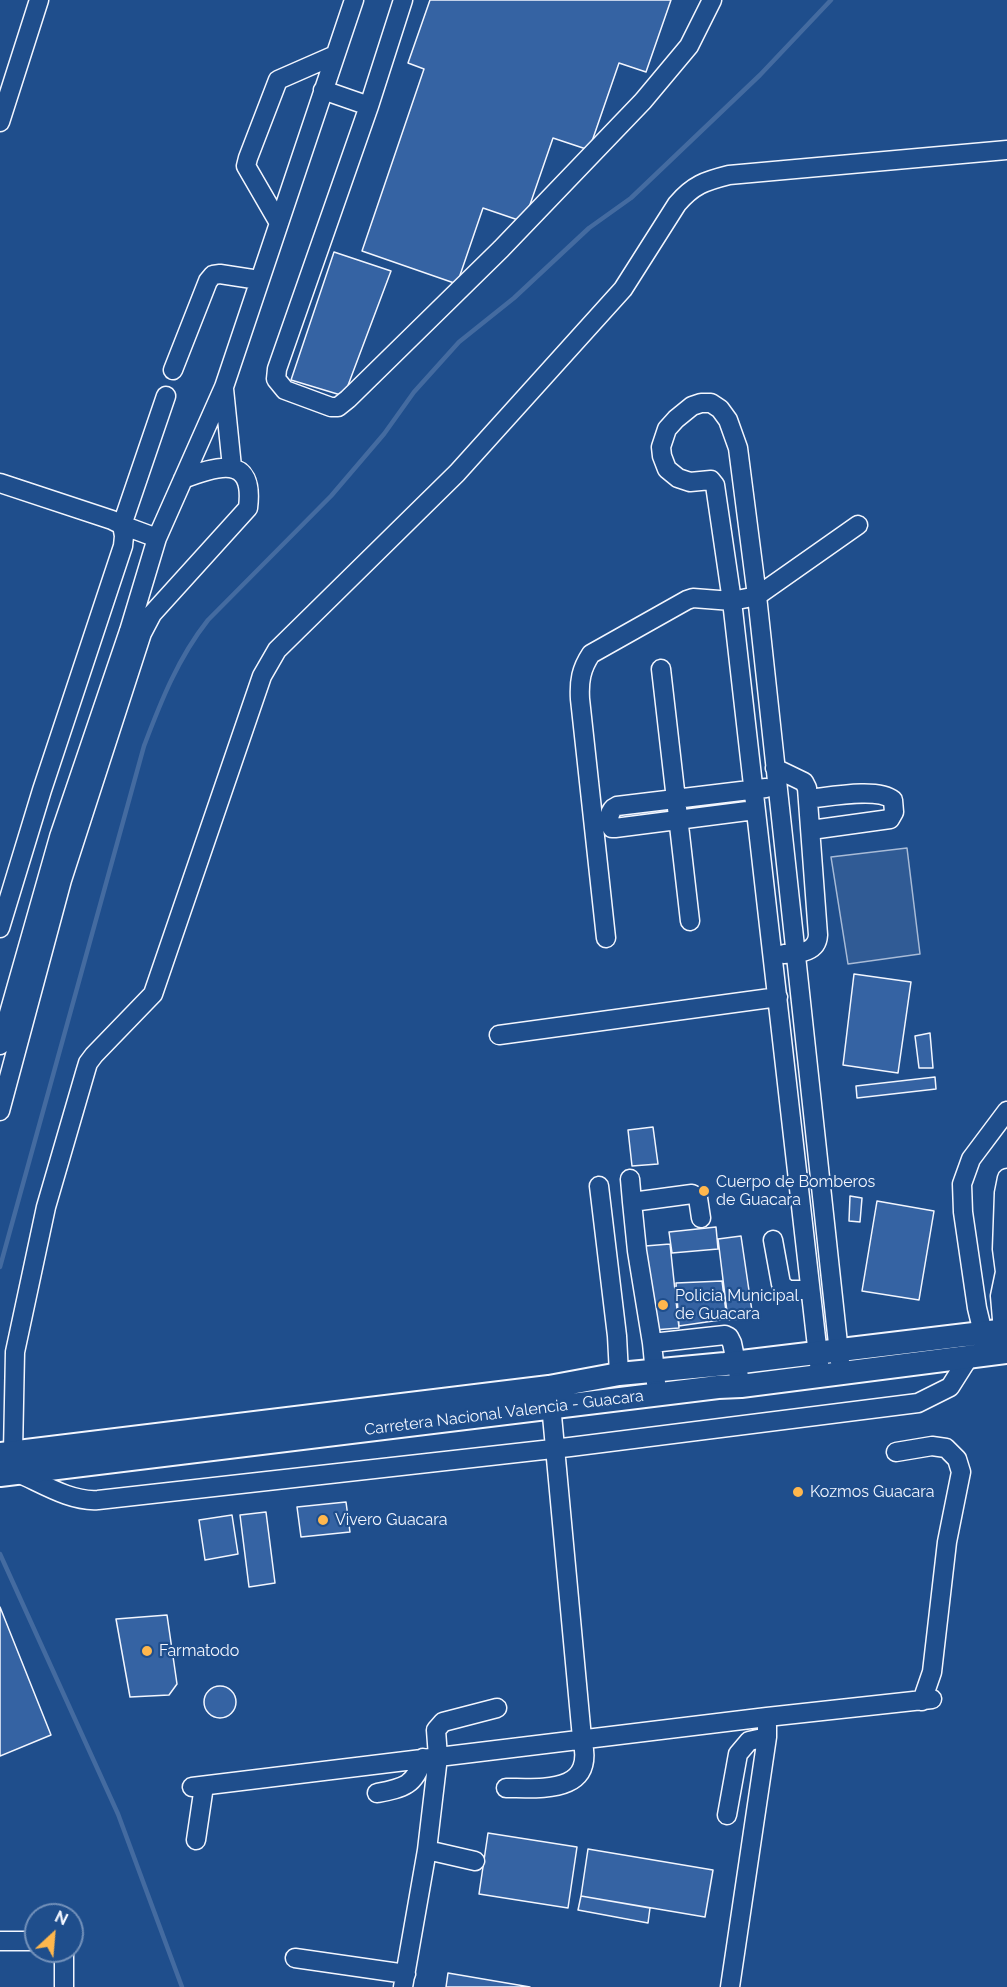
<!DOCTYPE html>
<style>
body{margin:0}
#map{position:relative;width:1007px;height:1987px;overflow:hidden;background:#1f4e8c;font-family:Raleway,sans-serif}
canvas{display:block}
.north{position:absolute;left:24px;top:1903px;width:60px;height:60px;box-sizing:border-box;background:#1f4e8c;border:2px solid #7391ba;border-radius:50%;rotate:26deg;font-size:16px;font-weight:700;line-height:24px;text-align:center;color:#f2f6ff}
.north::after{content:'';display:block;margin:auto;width:21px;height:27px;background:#ffb74d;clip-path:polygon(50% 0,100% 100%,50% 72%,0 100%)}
</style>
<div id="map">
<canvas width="1007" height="1987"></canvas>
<div class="north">N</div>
</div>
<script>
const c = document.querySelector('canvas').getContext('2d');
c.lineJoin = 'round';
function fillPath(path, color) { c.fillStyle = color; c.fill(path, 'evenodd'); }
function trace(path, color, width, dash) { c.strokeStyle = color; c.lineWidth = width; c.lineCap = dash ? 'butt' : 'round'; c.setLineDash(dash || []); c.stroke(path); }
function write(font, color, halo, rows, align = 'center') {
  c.font = font + ' Raleway,sans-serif'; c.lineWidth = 4.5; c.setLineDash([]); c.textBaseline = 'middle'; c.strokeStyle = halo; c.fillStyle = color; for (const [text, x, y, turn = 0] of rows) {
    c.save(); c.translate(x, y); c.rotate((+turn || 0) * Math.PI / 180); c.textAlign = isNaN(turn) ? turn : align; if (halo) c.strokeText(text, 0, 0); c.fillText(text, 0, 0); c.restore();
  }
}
const built = new Path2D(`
 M 907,848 L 920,954 L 848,964 L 831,857 Z`);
fillPath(built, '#305b95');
trace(built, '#a8bbd7', 1.5);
trace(new Path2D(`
 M 0,1267 L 144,746 C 161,701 178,658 208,620 L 331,496 L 384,434 L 414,392 L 459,342 L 514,298 L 589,228 L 631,198 L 760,75 L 831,0
 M 0,1554 L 118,1814 L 182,1987`), '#446ba0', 4.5);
const building = new Path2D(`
 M 430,0 L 671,0 L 646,72 L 619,63 L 589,150 L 553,138 L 524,222 L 483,208 L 457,284 L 362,251 L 424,69 L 408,63 Z
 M 334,252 L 391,271 L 344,396 L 291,380 Z
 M 854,974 L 911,982 L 898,1073 L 843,1065 Z
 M 930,1033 L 933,1068 L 919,1068 L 915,1036 Z
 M 935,1077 L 936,1089 L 857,1098 L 856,1086 Z
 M 653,1127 L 658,1164 L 632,1166 L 628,1130 Z
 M 850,1196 L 862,1198 L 860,1222 L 849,1221 Z
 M 877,1201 L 934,1211 L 919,1300 L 862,1291 Z
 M 716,1227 L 718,1249 L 672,1253 L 669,1232 Z
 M 741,1236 L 753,1318 L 728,1320 L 718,1239 Z
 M 670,1244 L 679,1328 L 654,1330 L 645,1246 Z
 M 722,1281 L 727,1319 L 679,1326 L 676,1283 Z
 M 346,1502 L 350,1532 L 301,1537 L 297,1507 Z
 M 266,1512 L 275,1583 L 249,1587 L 240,1515 Z
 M 232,1515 L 238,1554 L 205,1560 L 199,1520 Z
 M 0,1607 L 51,1735 L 0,1756 Z
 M 167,1615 L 177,1684 L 169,1695 L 130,1697 L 116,1619 Z
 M204 1702a16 16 0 1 1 32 0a16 16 0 1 1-32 0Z
 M 488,1833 L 577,1847 L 568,1908 L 479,1894 Z
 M 588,1849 L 713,1870 L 705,1917 L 581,1896 Z
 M 581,1896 L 650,1908 L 648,1923 L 578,1910 Z
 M 448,1973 L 530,1987 L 446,1987 Z`);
fillPath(building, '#3563a3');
trace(building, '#f2f6ff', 1.5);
const minor = new Path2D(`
 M 323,90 L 369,106 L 403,0
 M 369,106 L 277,369 L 276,379 L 285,390 L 331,407 L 338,407 L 348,399 L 501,249 L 643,101 L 689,46 L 712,0
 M 0,122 L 39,0
 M 279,223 L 246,166 L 248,158 L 278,80 L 335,55
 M 173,370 L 208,281 L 213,275 L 220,274 L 259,280
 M 224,389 L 232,467
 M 0,483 L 112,520 L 122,525 L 124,536 L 123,546 L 42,790 L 0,928
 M 157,538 L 122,525 L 166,396
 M 661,669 L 690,921
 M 775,768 L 804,782 L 807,788 L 818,935 C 817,953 799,953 784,954
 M 808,799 C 828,797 878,787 893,800 L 894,812 L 890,819 L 811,830
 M 755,810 L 615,828 L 612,828 C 608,821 608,810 617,806 L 766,788
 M 606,938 L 580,699 C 579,681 581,669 591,654 L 687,600 L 693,598 L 732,601 L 757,596 L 858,525
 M 499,1035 L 778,997
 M 0,1045 L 59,837 L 129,631 L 157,538 L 224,387 L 354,0
 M 0,1111 L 62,880 L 142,633 L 152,614 L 248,508 C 255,453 216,466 183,479
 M 630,1179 L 632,1202
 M 599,1186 L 617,1336 L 619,1374
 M 773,1240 L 781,1284 L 788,1290 L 810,1290
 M 1003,1331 L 1000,1296 L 1005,1272 L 1002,1249 L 1004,1193 L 1007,1178
 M 983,1333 L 977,1308 L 963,1212 L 962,1184 L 971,1159 L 1007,1111
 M 652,1343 L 637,1251 L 632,1202 L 692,1194 L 698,1198 L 701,1218
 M 969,1357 L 950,1387 L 918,1403 L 570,1447 L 98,1500 C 71,1502 43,1484 18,1473 L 13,1452 L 15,1352 L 46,1207 L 85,1073 L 88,1063 L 94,1055 L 153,994 L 262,676 L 277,650 L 457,473 L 623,289 L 677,204 C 693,185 705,181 729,175 L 1007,150
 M 819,1364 L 732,601 L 715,485 L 711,480 L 690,482 L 678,478 L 667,469 L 662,456 L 661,447 L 667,429 L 676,419 L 692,406 L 701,403 L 711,403 L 720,409 L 728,420 L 738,448 L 757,596 L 840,1362
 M 656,1383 L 652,1343 L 725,1335 L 729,1337 L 732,1343 L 741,1386
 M 896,1452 L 932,1446 L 946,1448 L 957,1459 L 961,1472 L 947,1542 L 932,1672 L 922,1701
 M 767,1717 L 932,1699
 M 192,1787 L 767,1717 L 767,1737 L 730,1987
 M 506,1788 C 544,1788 596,1794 582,1738 L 550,1394
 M 377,1793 C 403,1788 415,1786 423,1758
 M 727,1815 L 738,1754 L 749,1741 L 767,1737
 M 196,1840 L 204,1786
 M 427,1850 L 475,1861
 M 0,1941 L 36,1941
 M 64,1951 L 64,1987
 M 295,1958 L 406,1974
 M 403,1987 L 427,1850 L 438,1757 L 436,1730 L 443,1722 L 497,1708`);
const major = new Path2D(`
 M 0,1454 L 549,1387 L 619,1374 L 725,1364 L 1007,1330
 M 0,1475 L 718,1387 L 741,1386 L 1007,1352`);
trace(minor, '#f2f6ff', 21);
trace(major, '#f2f6ff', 26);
trace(minor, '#1f4e8c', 18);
trace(major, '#1f4e8c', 22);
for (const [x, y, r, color] of [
 [704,1191,6,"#ffb74d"],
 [663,1305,6,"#ffb74d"],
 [798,1492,6,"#ffb74d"],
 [323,1520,6,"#ffb74d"],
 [147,1651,6,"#ffb74d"]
]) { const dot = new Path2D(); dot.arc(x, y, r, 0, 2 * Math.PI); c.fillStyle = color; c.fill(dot); trace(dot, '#1f4e8c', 2); }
write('16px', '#f2f6ff', '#1f4e8c', [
 ["Cuerpo de Bomberos",716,1182],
 ["de Guacara",716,1200],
 ["Policia Municipal",675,1296],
 ["de Guacara",675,1314],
 ["Kozmos Guacara",810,1492],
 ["Vivero Guacara",335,1520],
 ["Farmatodo",159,1651]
], 'left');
write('16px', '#f2f6ff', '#1f4e8c', [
 ["Carretera Nacional Valencia - Guacara",504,1413,-7]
]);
</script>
